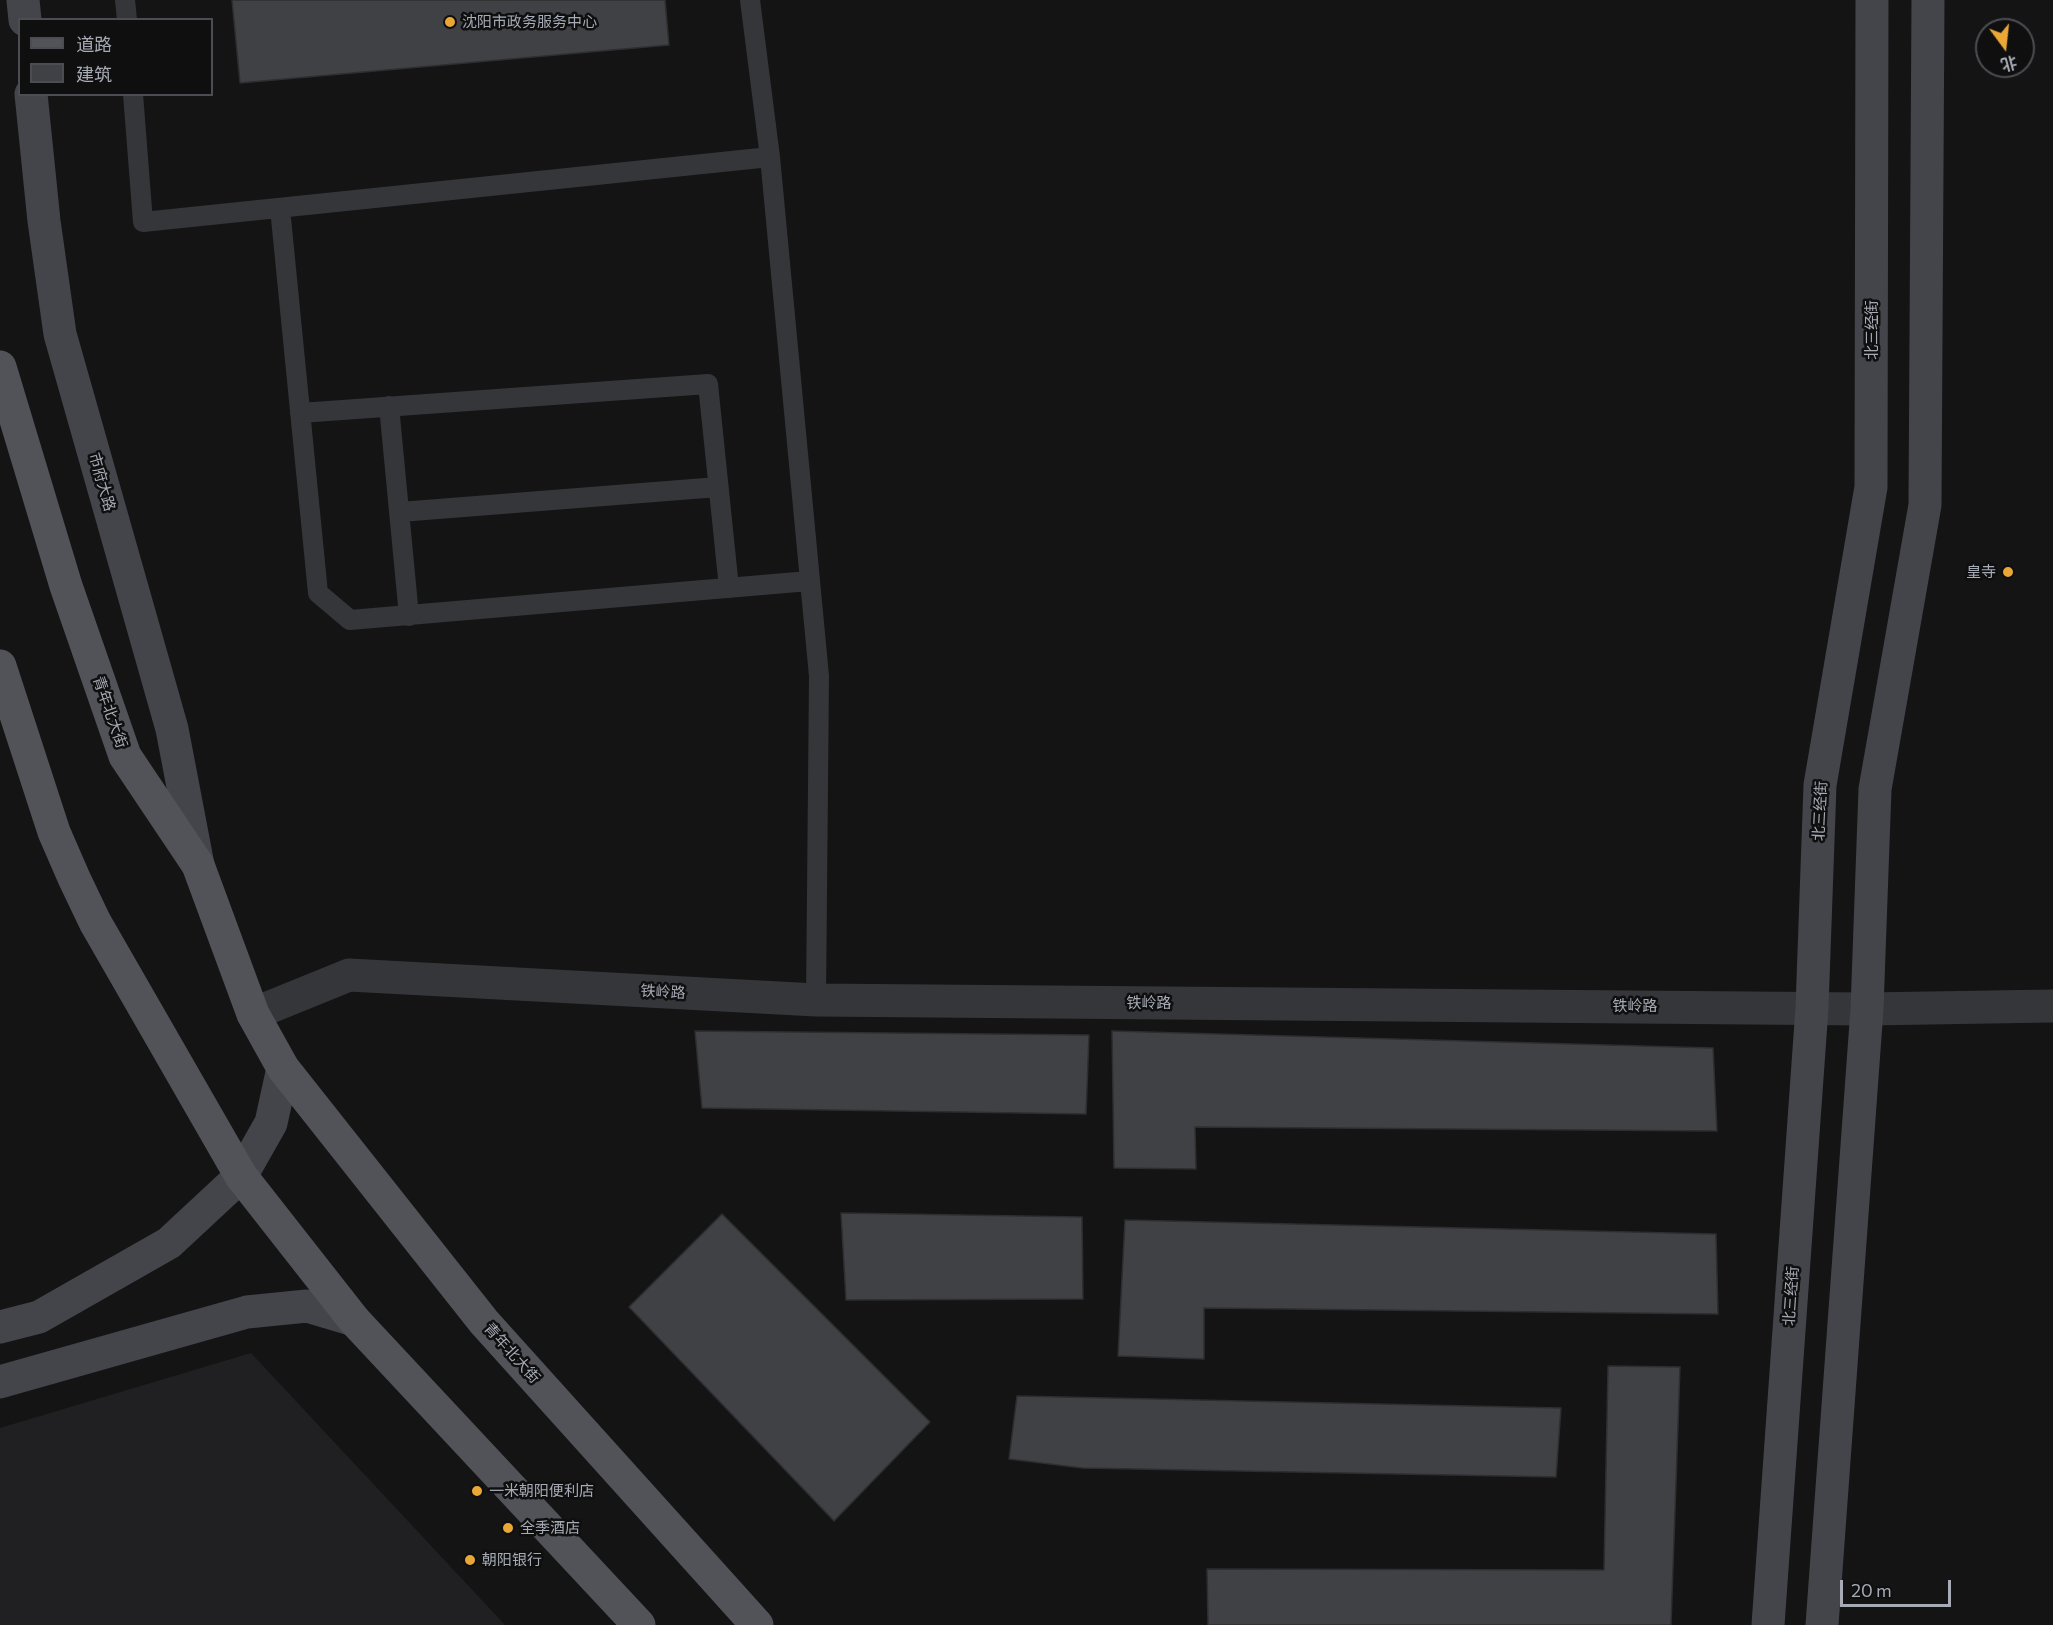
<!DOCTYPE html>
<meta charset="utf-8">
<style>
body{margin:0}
#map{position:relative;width:2053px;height:1625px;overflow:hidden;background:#141415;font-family:Commissioner,"Noto Sans SC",sans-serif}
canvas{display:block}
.legend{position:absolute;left:18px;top:18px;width:195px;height:78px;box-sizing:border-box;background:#0f0f10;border:2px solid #4b4d52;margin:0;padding:8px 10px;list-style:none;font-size:18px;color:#a6abb5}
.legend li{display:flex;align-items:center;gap:12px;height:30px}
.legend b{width:30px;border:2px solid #4b4d52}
.north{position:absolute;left:1975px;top:18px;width:60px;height:60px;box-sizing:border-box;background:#0f0f10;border:2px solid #4b4d52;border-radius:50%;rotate:165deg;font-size:16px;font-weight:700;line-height:24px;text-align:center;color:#a6abb5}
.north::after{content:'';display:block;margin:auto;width:21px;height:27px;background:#eba736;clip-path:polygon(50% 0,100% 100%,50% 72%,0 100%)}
.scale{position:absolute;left:1840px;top:1580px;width:111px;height:27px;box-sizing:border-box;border:3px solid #a6abb5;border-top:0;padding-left:8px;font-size:18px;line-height:21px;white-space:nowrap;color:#a6abb5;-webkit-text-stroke:4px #0f0f10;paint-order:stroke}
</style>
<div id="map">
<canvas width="2053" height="1625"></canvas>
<ul class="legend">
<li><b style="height:8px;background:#515359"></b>道路</li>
<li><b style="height:16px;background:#404145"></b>建筑</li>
</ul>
<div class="north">北</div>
<div class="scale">20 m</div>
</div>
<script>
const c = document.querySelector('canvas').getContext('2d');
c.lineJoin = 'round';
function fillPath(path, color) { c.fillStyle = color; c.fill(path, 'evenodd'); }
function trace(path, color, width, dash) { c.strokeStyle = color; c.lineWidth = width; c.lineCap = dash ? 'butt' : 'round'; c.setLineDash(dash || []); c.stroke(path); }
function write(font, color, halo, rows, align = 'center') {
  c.font = font + ' Commissioner,"Noto Sans SC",sans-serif'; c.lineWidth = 5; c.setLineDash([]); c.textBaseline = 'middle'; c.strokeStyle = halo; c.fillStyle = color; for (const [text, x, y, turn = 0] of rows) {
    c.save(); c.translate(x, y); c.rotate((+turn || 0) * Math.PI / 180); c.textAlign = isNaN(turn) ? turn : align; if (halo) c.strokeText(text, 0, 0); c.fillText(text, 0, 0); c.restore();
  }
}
fillPath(new Path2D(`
 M 251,1353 L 505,1625 L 0,1625 L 0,1428 Z`), '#202022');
const building = new Path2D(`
 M 232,0 L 665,0 L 669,45 L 240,83 Z
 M 695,1031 L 1089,1035 L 1086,1114 L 702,1108 Z
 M 1112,1031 L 1713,1048 L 1717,1131 L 1195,1127 L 1196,1169 L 1114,1168 Z
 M 841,1213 L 1082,1217 L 1083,1299 L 846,1300 Z
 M 722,1214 L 930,1422 L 834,1521 L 629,1307 Z
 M 1125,1220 L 1716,1234 L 1718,1314 L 1204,1308 L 1204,1359 L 1118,1356 Z
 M 1608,1366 L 1680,1367 L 1671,1625 L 1208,1625 L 1207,1569 L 1604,1570 Z
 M 1017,1396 L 1561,1408 L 1556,1477 L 1082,1468 L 1009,1459 Z`);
fillPath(building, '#404145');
trace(building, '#2e2e31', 1.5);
trace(new Path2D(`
 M 125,0 L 127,20
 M 133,94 L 143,222 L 770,157 L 750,0
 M 770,157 L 819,676 L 816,1000
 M 280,208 L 318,593 L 350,620 L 809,581
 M 389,406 L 409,616
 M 300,413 L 708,384 L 729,588
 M 400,512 L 718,487`), '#35363a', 20);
trace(new Path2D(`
 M 253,1014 L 349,975 L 816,1000 L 1867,1009 L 2053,1006`), '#35363a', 33);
trace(new Path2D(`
 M 23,0 L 25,20
 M 31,94 L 44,221 L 60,334 L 172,729 L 198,865
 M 0,1327 L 39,1317 L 169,1243 L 241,1176 L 271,1123 L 283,1068
 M 0,1382 L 247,1312 L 307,1306 L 354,1320
 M 1768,1625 L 1812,1008 L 1820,785 L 1871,487 L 1872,0
 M 1822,1625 L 1867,1009 L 1875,789 L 1925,505 L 1928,0`), '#43454a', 33);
trace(new Path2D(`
 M 0,367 L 66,586 L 125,756 L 198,865 L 253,1014 L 283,1068 L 484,1322 L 757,1625
 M 0,666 L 54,832 L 74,878 L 95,922 L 241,1176 L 354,1320 L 639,1625`), '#515359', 33);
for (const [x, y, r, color] of [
 [450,22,6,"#eba736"],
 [2008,572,6,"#eba736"],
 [477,1491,6,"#eba736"],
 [508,1528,6,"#eba736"],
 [470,1560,6,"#eba736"]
]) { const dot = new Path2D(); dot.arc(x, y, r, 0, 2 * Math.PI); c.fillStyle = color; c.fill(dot); trace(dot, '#0f0f10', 2); }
write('15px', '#a6abb5', '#0f0f10', [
 ["沈阳市政务服务中心",462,22],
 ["皇寺",1996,572,"right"],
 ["一米朝阳便利店",489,1491],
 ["全季酒店",520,1528],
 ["朝阳银行",482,1560]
], 'left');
write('15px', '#a6abb5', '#0f0f10', [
 ["北三经街",1872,330,-90],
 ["市府大路",102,482,74],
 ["青年北大街",110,712,71],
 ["北三经街",1820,811,-87],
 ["铁岭路",663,992,3],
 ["铁岭路",1149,1003],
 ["铁岭路",1635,1006],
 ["北三经街",1791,1296,-86],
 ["青年北大街",512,1353,48]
]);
</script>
